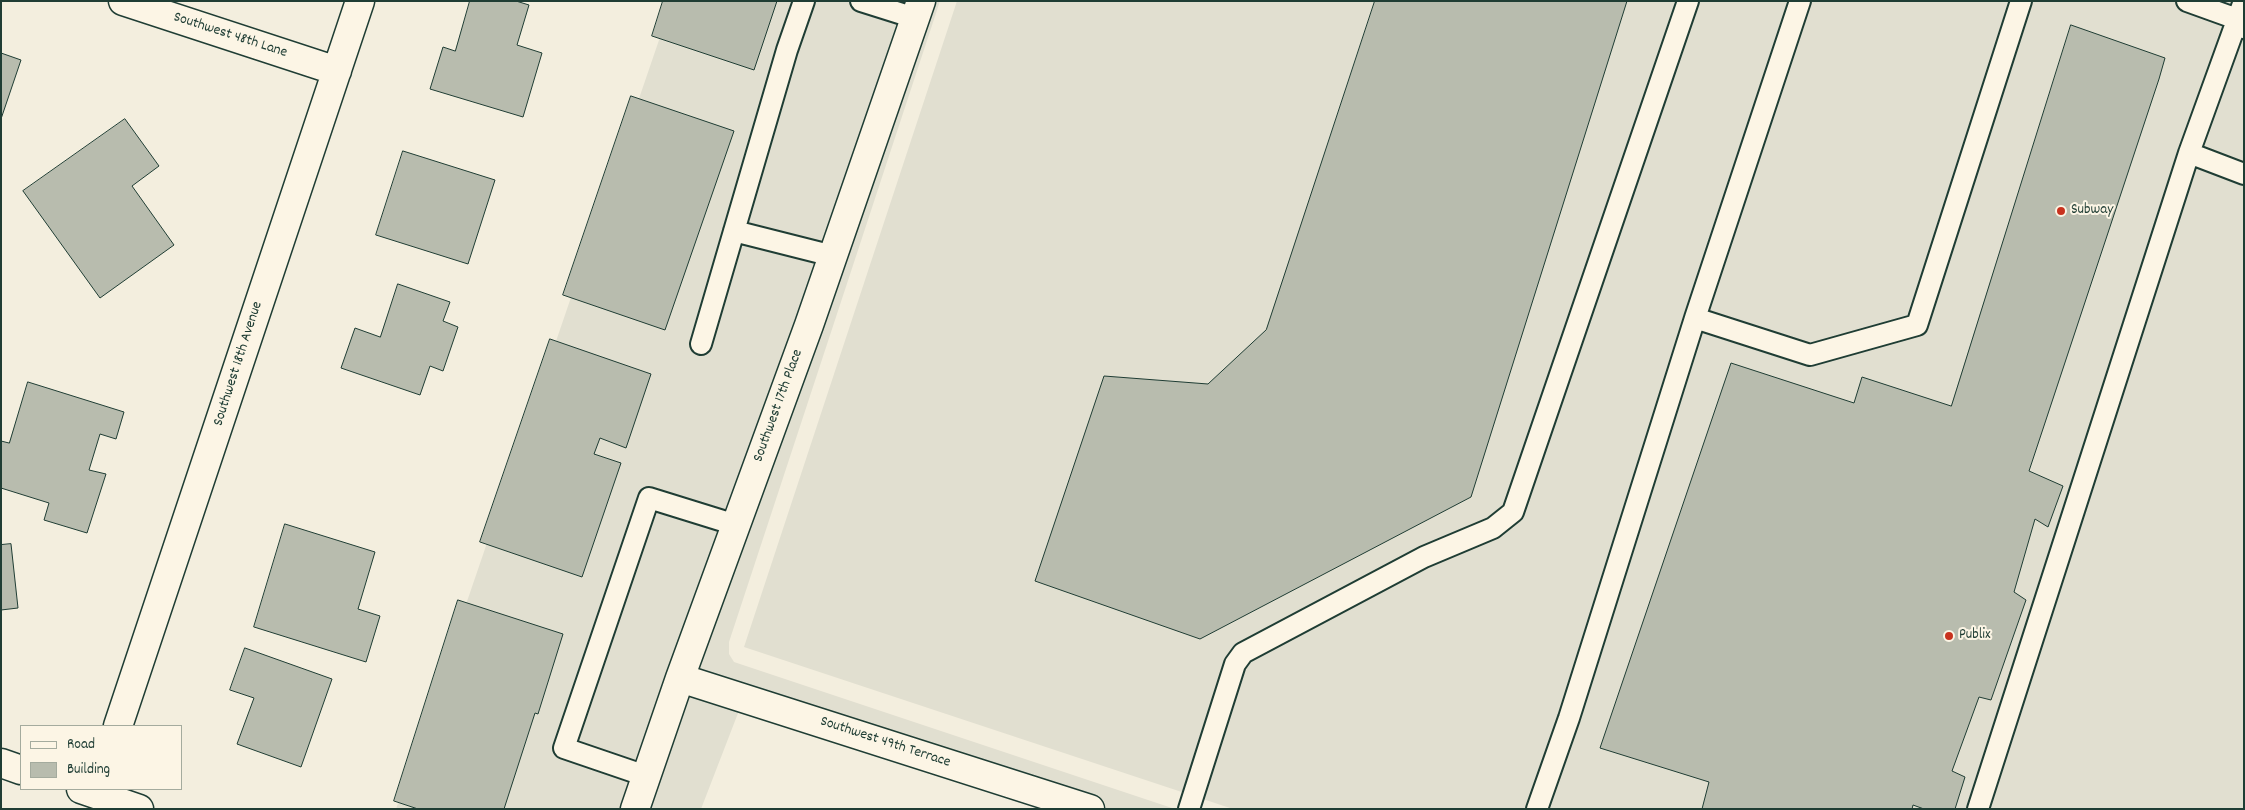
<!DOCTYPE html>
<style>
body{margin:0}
#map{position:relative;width:2245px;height:810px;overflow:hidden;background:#f3eede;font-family:Dekko,sans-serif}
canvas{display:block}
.frame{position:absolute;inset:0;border:2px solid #1f3d34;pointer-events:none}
.legend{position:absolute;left:20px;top:725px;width:162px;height:65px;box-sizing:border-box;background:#fcf5e5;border:1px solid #a4ab9e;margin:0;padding:6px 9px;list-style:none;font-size:15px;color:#1f3d34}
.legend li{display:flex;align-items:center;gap:10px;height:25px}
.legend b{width:25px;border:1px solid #a4ab9e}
</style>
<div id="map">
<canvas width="2245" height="810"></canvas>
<div class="frame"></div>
<ul class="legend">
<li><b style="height:6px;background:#fcf5e5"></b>Road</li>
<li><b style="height:14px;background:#b8bcae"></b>Building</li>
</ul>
</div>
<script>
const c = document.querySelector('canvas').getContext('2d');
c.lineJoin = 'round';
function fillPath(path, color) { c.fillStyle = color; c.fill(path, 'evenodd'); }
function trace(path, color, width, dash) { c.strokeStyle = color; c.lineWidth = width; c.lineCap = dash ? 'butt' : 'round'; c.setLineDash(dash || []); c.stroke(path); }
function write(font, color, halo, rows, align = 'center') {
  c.font = font + ' Dekko,sans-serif'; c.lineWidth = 4; c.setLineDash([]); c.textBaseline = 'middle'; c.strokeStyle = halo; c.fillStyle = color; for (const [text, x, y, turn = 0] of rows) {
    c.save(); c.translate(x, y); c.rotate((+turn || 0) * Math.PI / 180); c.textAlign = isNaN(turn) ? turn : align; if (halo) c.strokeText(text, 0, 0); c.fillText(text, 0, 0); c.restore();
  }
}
fillPath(new Path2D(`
 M 661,1 L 940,1 L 729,642 L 729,654 L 734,662 L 1175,809 L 1066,809 L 740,708 L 701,809 L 396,809 L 671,5 Z
 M 957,1 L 2244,1 L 2244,809 L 1233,809 L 744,647 Z`), '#e1dfd0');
const building = new Path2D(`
 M 470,1 L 516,1 L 529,5 L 517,45 L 542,53 L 523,117 L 430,89 L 443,47 L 455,51 Z
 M 663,1 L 777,1 L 754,70 L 652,36 Z
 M 1375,1 L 1627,1 L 1471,497 L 1200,639 L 1035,581 L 1104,376 L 1208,384 L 1266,330 Z
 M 2071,25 L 2165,58 L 2159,79 L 2029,471 L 2063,486 L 2048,527 L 2035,519 L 2014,592 L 2026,600 L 1991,700 L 1979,697 L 1952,771 L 1965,777 L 1955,809 L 1924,809 L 1913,805 L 1912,809 L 1702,809 L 1709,782 L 1600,748 L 1731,363 L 1854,403 L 1862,377 L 1951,406 Z
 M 1,53 L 21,60 L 1,119 Z
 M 631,96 L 734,131 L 665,330 L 563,295 Z
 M 125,119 L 159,166 L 132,186 L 174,245 L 100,298 L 23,191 Z
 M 403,151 L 495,180 L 468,264 L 376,235 Z
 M 398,284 L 450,302 L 443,321 L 458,327 L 443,371 L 430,366 L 420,395 L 341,368 L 355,328 L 380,337 Z
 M 550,339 L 651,374 L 626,448 L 600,438 L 594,454 L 621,463 L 582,577 L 480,542 Z
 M 28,382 L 124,412 L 116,439 L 100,434 L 89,470 L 106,474 L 87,533 L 44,520 L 49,503 L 1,488 L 1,441 L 9,443 Z
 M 285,524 L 375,552 L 358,609 L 380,616 L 366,662 L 254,627 Z
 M 11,544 L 18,608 L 1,610 L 1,545 Z
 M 458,600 L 563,634 L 538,714 L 535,713 L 504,809 L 418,809 L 394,801 Z
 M 245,648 L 332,679 L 301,767 L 237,744 L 254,698 L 230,690 Z`);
fillPath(building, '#b8bcae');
trace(building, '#1f3d34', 1);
const service = new Path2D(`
 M 861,1 L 915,18
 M 1800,1 L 1695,318 L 1810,355 L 1917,325 L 2021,1
 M 2187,1 L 2237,19 L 2244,28
 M 2244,1 L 2189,153 L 2244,174
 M 734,231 L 833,256
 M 701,344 L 787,50 L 804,1
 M 646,776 L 564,748 L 649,498 L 736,525
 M 1189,809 L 1235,664 L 1243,653 L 1424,557 L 1493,528 L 1513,512 L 1688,1
 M 1537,809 L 1569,718 L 1695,318
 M 1978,809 L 2189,153`);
const minor = new Path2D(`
 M 123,1 L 337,71
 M 680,678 L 1090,809
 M 118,726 L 360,1
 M 1,763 L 21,770
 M 81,789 L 139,809
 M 635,809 L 680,678 L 809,325 L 921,1`);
trace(service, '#1f3d34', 24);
trace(minor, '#1f3d34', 31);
trace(service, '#fcf5e5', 20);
trace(minor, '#fcf5e5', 28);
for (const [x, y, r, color] of [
 [2061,211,5,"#c8321e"],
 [1949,636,5,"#c8321e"]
]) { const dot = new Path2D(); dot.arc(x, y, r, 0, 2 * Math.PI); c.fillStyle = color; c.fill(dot); trace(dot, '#fcf5e5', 2); }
write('15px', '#1f3d34', '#fcf5e5', [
 ["Southwest 48th Lane",230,36,18],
 ["Southwest 18th Avenue",239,364,-72],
 ["Southwest 17th Place",779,406,-70],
 ["Southwest 49th Terrace",885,743,18]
]);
write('15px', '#1f3d34', '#fcf5e5', [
 ["Subway",2071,211],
 ["Publix",1959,636]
], 'left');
</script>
